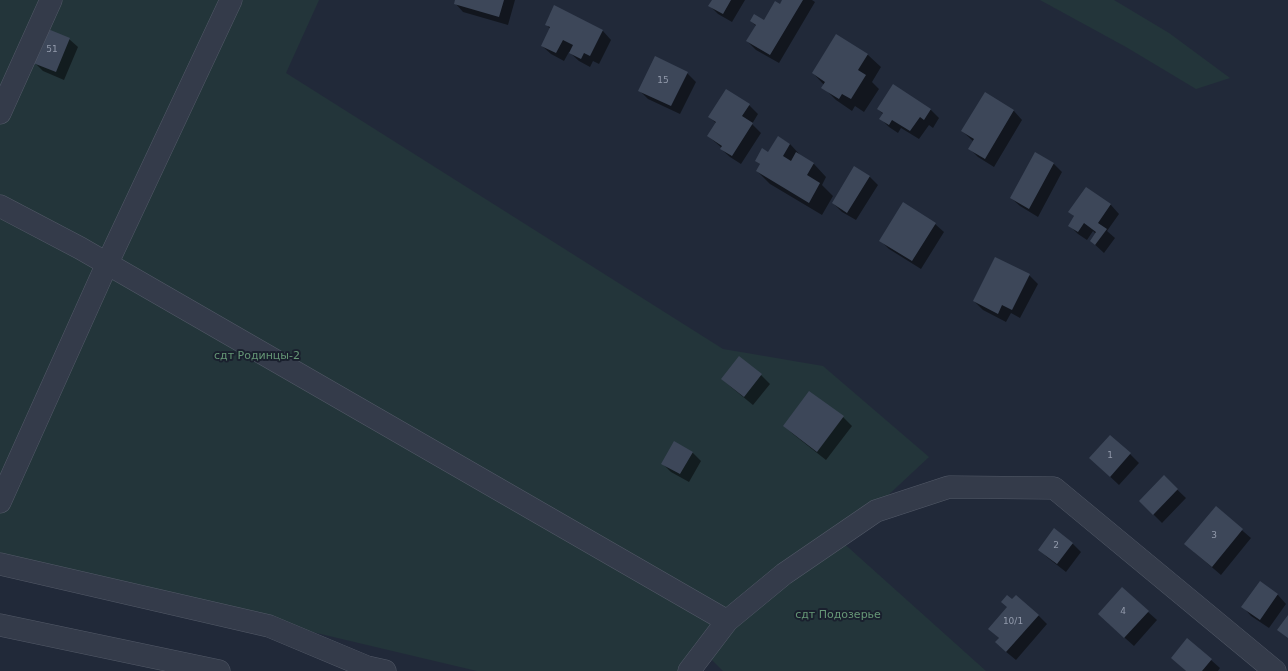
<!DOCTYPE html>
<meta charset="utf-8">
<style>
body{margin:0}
canvas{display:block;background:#212939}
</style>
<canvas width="1288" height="671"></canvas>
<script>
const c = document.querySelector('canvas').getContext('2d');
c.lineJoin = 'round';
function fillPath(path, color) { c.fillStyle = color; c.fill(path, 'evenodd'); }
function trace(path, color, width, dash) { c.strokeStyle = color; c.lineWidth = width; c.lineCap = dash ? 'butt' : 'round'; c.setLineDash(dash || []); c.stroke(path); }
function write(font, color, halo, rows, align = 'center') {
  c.font = font + ' "DejaVu Sans",sans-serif'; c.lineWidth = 4; c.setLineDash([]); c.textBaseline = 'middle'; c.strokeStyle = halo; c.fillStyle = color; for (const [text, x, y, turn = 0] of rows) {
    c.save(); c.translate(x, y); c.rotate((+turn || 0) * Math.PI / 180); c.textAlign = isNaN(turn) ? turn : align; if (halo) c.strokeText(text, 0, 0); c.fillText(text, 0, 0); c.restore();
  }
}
fillPath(new Path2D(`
 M 0,0 L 319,0 L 286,73 L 723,349 L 823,366 L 929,457 L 840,540 L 986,671 L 723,671 L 709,657 L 686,671 L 477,671 L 0,558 Z
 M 1040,0 L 1114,0 L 1169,33 L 1230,78 L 1196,89 L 1126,47 Z`), '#23353a');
fillPath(new Path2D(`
 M 456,0 L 515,0 L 508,25 L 463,12 L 455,3 Z
 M 713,0 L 745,0 L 732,22 L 718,14 L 710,6 Z
 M 783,0 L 812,0 L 815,2 L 779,63 L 756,50 L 747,41 L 756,26 L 751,21 L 765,21 L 780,5 Z
 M 555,7 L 603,31 L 611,40 L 599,64 L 593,61 L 590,67 L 579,61 L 569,52 L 564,61 L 551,54 L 542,46 L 550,29 L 546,24 Z
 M 836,35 L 868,55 L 881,67 L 872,82 L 879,89 L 864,112 L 855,106 L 852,111 L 836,100 L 823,87 L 824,85 L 813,73 Z
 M 69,39 L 78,47 L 64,80 L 43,71 L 34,62 Z
 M 687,73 L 696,82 L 680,114 L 648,99 L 639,90 Z
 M 893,86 L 931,110 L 939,118 L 933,128 L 929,125 L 919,139 L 901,128 L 898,133 L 889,127 L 880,118 L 883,114 L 878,109 Z
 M 985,94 L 1014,111 L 1022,120 L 994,167 L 978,157 L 969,148 L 973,141 L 962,131 Z
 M 749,105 L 758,114 L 752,124 L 761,133 L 741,164 L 730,157 L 721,149 L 722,148 L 708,136 L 716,123 L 709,117 Z
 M 778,137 L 790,144 L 803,158 L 814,164 L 826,177 L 822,185 L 833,196 L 822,215 L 770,184 L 757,171 L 761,165 L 756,161 L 769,153 Z
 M 1053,163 L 1062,172 L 1038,217 L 1020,206 L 1011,198 Z
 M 869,176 L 878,185 L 856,220 L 842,212 L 833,203 Z
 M 1086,188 L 1111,205 L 1119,214 L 1107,231 L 1115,238 L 1104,253 L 1091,241 L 1096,234 L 1093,231 L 1087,240 L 1078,234 L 1069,225 L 1075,217 L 1070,212 Z
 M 935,224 L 944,232 L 921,269 L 889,249 L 880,240 Z
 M 1029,275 L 1038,284 L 1020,318 L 1011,313 L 1006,322 L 983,310 L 974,301 Z
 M 739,358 L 761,375 L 770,384 L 753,405 L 731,387 L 722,379 Z
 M 843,417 L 852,426 L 826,460 L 793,434 L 784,426 Z
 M 692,452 L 701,461 L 689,482 L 671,472 L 662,463 Z
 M 1130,454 L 1139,463 L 1119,485 L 1090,458 Z
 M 1164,477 L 1186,498 L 1162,523 L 1140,501 Z
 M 1216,508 L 1251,538 L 1221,575 L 1194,552 Z
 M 1054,530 L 1073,544 L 1081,552 L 1066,572 L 1048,558 L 1039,550 Z
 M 1260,582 L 1278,595 L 1286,604 L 1269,628 L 1251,616 L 1243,607 Z
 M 1148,612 L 1157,620 L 1134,646 L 1108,623 Z
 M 1038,615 L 1047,624 L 1016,660 L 1005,651 L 1000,639 L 989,629 Z
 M 1172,658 L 1211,660 L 1220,668 L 1218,671 L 1186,671 Z`), '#0007');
fillPath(new Path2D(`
 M 455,0 L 504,0 L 499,17 L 454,4 Z
 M 712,0 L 731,0 L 723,14 L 708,6 Z
 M 782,0 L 803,0 L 770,55 L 746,41 L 756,25 L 750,21 L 754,14 L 764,20 L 775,1 L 780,4 Z
 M 554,5 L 603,30 L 590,56 L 584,53 L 581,59 L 569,53 L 573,45 L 563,40 L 556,53 L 541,46 L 550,27 L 545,25 Z
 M 48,29 L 70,38 L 56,72 L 33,63 Z
 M 836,34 L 868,54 L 858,70 L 866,75 L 851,99 L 842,94 L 839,99 L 821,88 L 825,82 L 812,73 Z
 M 655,56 L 688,72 L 671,106 L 638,91 Z
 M 893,84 L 931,109 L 924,120 L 920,117 L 910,131 L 892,120 L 889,125 L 879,119 L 883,113 L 877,109 Z
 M 726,89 L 750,104 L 742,116 L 753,123 L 732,156 L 720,149 L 722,146 L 707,136 L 716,122 L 708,117 Z
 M 985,92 L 1014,110 L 985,159 L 968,149 L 974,139 L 961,131 Z
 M 778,136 L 790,144 L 783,156 L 791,161 L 796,152 L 814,163 L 807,175 L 820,183 L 809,203 L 756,171 L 760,164 L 755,161 L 762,148 L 768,152 Z
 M 1035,152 L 1054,163 L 1029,209 L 1010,198 Z
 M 854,166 L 870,176 L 847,213 L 832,203 Z
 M 1086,187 L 1111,204 L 1098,223 L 1107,229 L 1095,245 L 1090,241 L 1096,232 L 1084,223 L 1078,232 L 1068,226 L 1074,216 L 1068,212 Z
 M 903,202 L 936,223 L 912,261 L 879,241 Z
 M 995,257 L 1030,274 L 1012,310 L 1002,305 L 998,314 L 973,301 Z
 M 739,356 L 762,374 L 744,397 L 721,379 Z
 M 809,391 L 844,416 L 817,452 L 783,426 Z
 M 1110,435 L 1131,453 L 1110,477 L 1089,458 Z
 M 674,441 L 693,452 L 680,474 L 661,464 Z
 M 1164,475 L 1178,489 L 1153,515 L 1139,501 Z
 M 1216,506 L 1243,529 L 1212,567 L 1184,544 Z
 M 1054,528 L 1073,543 L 1057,564 L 1038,550 Z
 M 1260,581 L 1278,594 L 1260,620 L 1241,607 Z
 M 1122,587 L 1149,611 L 1124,638 L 1098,614 Z
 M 1007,595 L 1012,599 L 1016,595 L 1039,615 L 1006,652 L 995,642 L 999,638 L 988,629 L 1007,607 L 1001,602 Z
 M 1288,615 L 1288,638 L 1277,630 Z
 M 1187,638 L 1212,659 L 1202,671 L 1186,671 L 1171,658 Z`), '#3d4759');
const minor = new Path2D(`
 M 0,113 L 51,0
 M 0,206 L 80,248 L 727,621 L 784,574 L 876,511 L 949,487 L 1054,488 L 1275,671
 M 0,502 L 107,264 L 231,0
 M 0,564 L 269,626 L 367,667 L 385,671
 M 0,625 L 219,671
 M 689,671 L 727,621`);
trace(minor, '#525967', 23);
trace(minor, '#343b4a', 22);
write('9px', '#929aab', null, [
 ["51",52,50],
 ["15",663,81],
 ["1",1110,456],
 ["3",1214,536],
 ["2",1056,546],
 ["4",1123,612],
 ["10/1",1013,622]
]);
write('11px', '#669776', '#1a202e', [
 ["сдт Родинцы-2",257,356],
 ["сдт Подозерье",838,615]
]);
</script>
